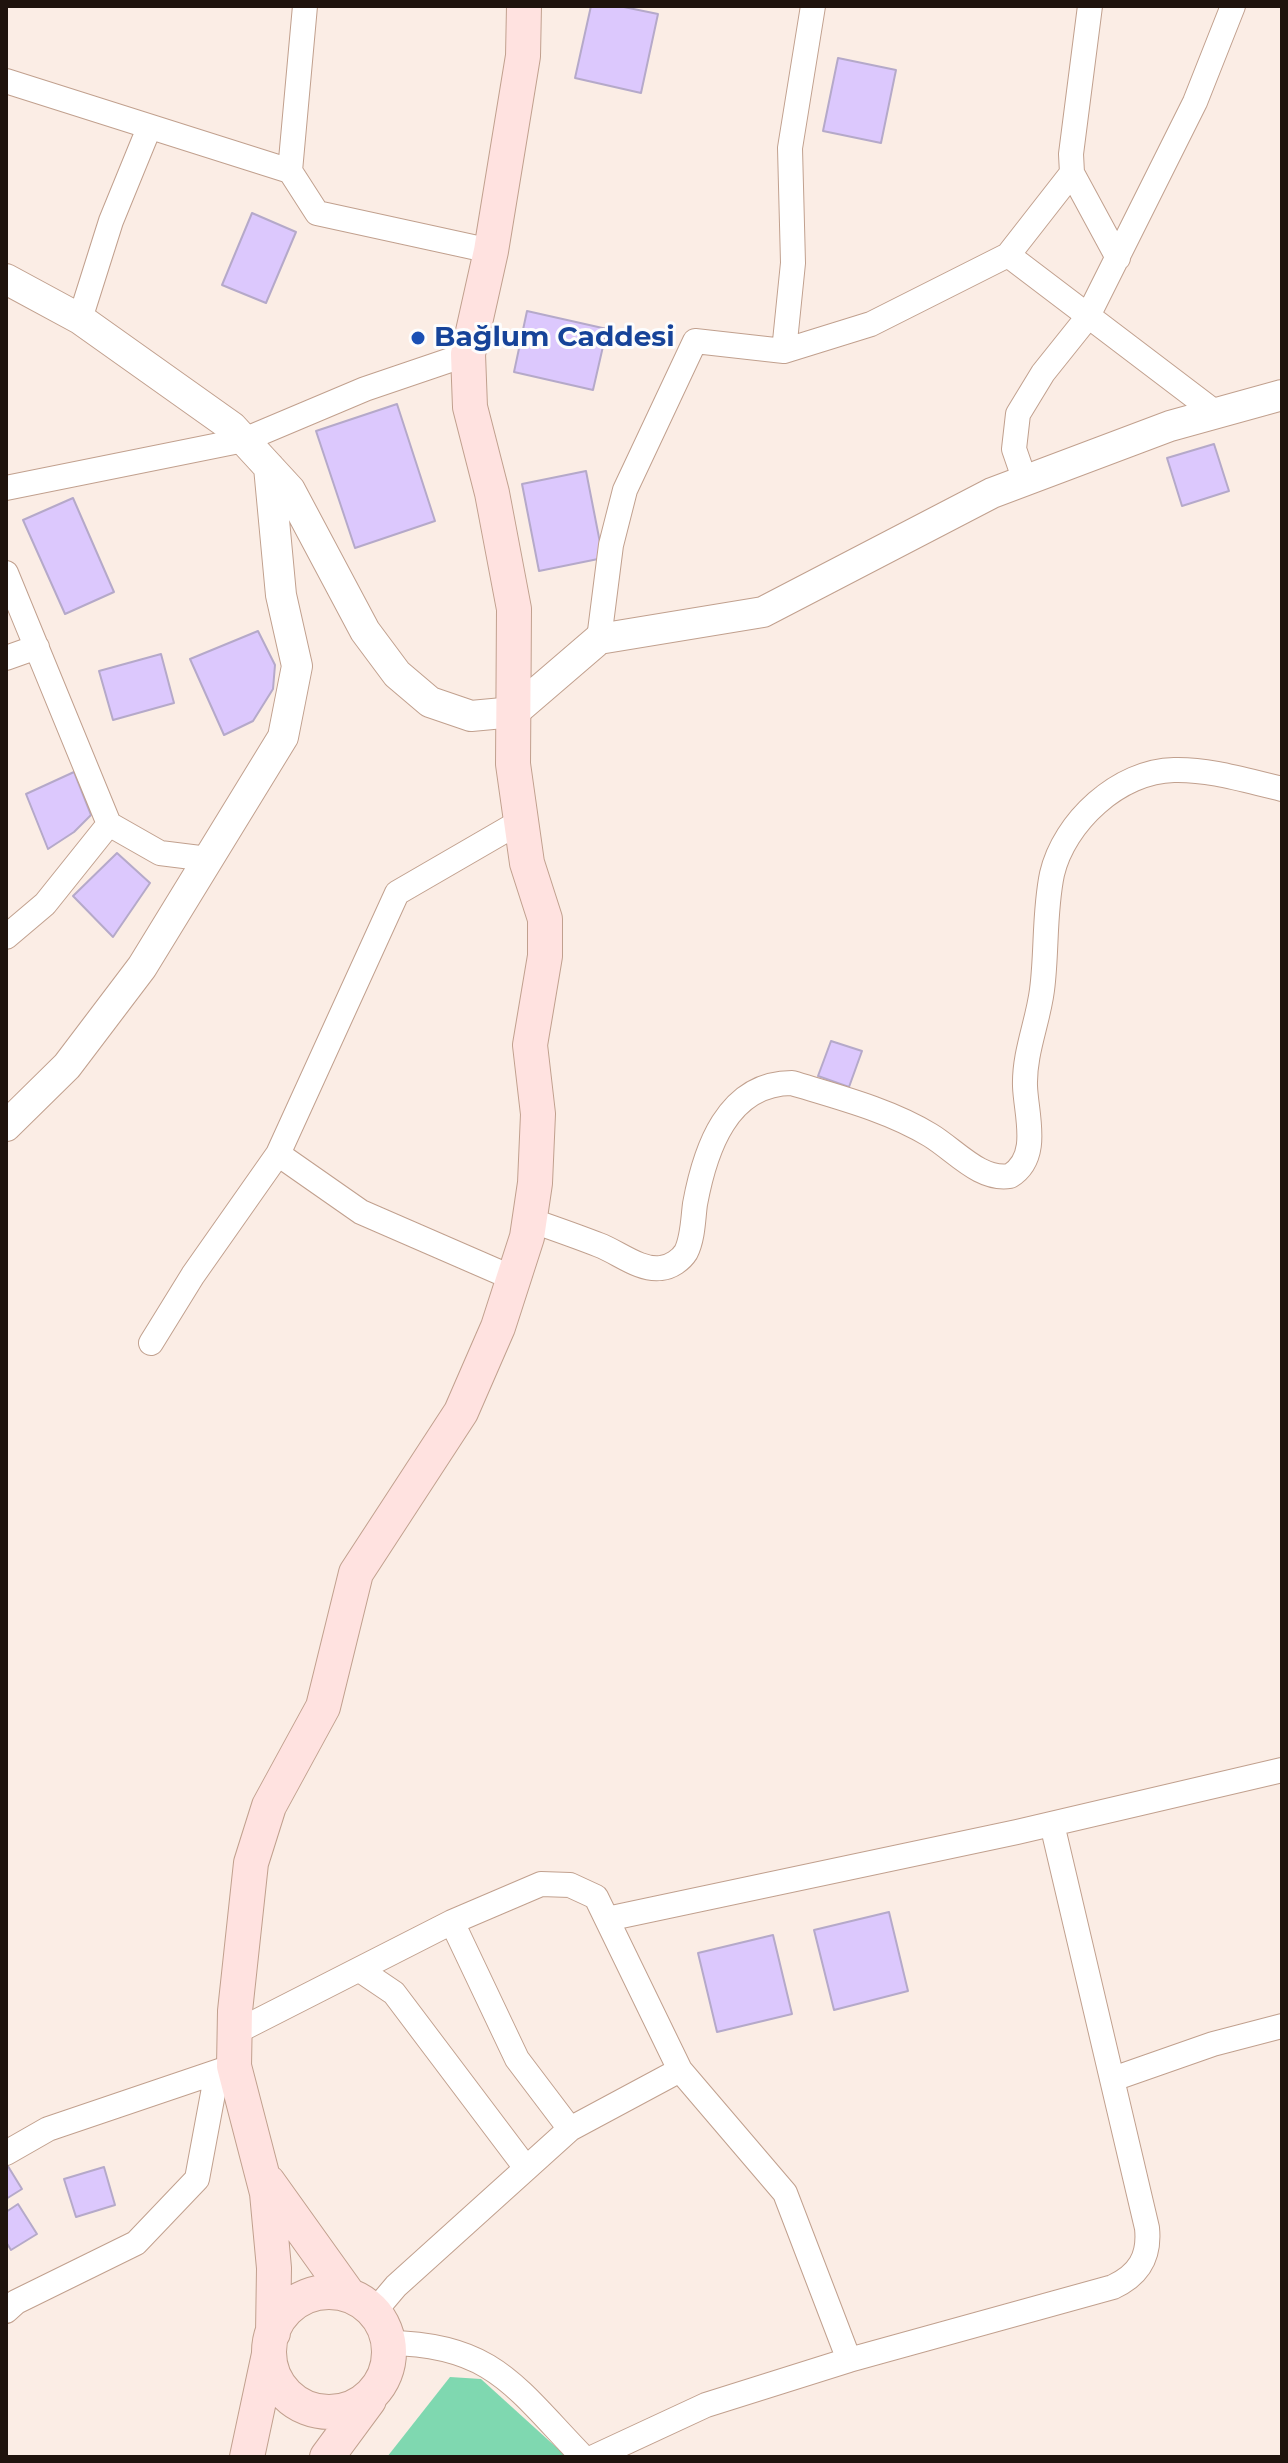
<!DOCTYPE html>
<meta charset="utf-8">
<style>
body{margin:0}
#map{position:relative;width:1288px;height:2463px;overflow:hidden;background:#fbede5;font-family:Montserrat,sans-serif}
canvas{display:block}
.frame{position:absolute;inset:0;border:8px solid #1f130d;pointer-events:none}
</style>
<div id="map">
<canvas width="1288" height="2463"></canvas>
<div class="frame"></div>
</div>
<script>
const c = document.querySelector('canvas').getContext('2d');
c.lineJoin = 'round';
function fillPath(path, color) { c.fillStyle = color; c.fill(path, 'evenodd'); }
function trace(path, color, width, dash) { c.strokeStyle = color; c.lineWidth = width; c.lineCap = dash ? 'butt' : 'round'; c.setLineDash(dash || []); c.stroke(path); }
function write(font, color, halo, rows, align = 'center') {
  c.font = font + ' Montserrat,sans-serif'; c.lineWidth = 6; c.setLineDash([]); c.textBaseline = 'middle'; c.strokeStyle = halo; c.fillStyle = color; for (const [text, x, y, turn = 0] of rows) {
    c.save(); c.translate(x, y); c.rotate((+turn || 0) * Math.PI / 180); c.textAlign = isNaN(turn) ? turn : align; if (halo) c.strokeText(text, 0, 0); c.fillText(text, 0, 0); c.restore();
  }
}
fillPath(new Path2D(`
 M 450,2377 L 481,2379 L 567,2457 L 387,2457 Z`), '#7fd8b0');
const building = new Path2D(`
 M 591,6 L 619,6 L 658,14 L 641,93 L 575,78 Z
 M 838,58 L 896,70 L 881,143 L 823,131 Z
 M 252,213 L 296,232 L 266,303 L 222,285 Z
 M 527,311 L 607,329 L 593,390 L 514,372 Z
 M 397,404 L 435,521 L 355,548 L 316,431 Z
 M 1214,444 L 1229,491 L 1182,506 L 1167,458 Z
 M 586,471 L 603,558 L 539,571 L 522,484 Z
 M 73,498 L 114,592 L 65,614 L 23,520 Z
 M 258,631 L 275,665 L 273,689 L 253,721 L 224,735 L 190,659 Z
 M 161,654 L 174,703 L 113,720 L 99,671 Z
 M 74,772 L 91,815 L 74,832 L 48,849 L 26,794 Z
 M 117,853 L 150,883 L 113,937 L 73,896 Z
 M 831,1041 L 862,1051 L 849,1087 L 818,1076 Z
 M 889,1912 L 908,1991 L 834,2010 L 814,1930 Z
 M 773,1935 L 792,2014 L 717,2032 L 698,1953 Z
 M 6,2163 L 22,2189 L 6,2199 Z
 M 104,2167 L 115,2205 L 76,2217 L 64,2179 Z
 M 18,2204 L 37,2234 L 11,2250 L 6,2242 L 6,2212 Z`);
fillPath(building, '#dcc8fd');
trace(building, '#b5a9c9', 2);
const minor = new Path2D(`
 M 305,6 L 290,171 L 317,213 L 491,251
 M 1090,6 L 1071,154 L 1072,173 L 1118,258
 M 6,81 L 290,171
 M 1008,255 L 1216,413
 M 80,319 L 111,221 L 149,128
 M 784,351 L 793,263 L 790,148 L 813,6
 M 1025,481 L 1014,449 L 1018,414 L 1043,373 L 1087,318 L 1195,102 L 1233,6
 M 6,488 L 244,440 L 365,389 L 468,354
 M 6,573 L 109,824 L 45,904 L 6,937
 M 599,639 L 611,545 L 625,490 L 695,341 L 784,351 L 871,324 L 1008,255 L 1072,173
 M 6,658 L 37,647
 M 109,824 L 160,853 L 208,859
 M 530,1220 C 553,1228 576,1236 599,1245 C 618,1252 640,1271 661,1268 C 671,1267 681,1260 686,1252 C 693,1238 693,1219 695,1204 C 705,1150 727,1083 792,1083 C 838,1097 889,1110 930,1135 C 955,1150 980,1181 1010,1176 C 1041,1157 1026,1115 1025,1086 C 1024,1053 1038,1022 1042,990 C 1047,952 1044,912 1052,874 C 1064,822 1119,771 1174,770 C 1210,769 1247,781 1282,789
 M 515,1279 L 361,1212 L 278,1154 L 397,893 L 523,820
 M 151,1343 L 193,1275 L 278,1154
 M 607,1919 L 1017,1832 L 1282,1770
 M 452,1922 L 517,2059 L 570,2129
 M 360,1970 L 394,1993 L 526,2168
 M 234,2033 L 452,1922 L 541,1884 L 570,1885 L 596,1897 L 680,2070 L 785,2193 L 849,2360
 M 1113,2079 L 1213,2044 L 1282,2026
 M 6,2153 L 48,2129 L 228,2068
 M 6,2311 L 16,2302 L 136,2243 L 197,2179 L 217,2072
 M 374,2312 L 396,2286 L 570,2129 L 680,2070
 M 389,2343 C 493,2344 516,2388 583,2457
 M 594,2457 L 706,2405 L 849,2360 L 1113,2287 C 1139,2275 1150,2257 1147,2228 L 1052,1824`);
const tertiary = new Path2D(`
 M 6,279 L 80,319 L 232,427 L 290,490 L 365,631 L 397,674 L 430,702 L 471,716 L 514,712 L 599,639 L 763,612 L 992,493 L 1170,426 L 1282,395
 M 6,1126 L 67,1066 L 142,967 L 283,737 L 297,666 L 281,595 L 269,467`);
const secondary = new Path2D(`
 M 268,2182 L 348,2294
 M269 2352a60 60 0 1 1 120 0a60 60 0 1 1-120 0Z
 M 273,2333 L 274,2268 L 267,2193 L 234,2066 L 235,2011 L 251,1863 L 269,1806 L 323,1707 L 356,1573 L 461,1412 L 498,1327 L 527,1237 L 535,1183 L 538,1114 L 530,1045 L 545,956 L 545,919 L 527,863 L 513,764 L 514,609 L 492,493 L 470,407 L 468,354 L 491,251 L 523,56 L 524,6
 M 247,2457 L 269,2354
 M 327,2457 L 369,2400`);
trace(minor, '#c1a08e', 26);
trace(tertiary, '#c1a08e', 32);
trace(secondary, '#c1a08e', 36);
trace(minor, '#fff', 24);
trace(tertiary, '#fff', 30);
trace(secondary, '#ffe2e0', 34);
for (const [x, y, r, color] of [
 [418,338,8,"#1a4fb4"]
]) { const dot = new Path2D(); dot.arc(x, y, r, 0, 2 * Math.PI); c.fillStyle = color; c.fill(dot); trace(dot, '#fdfdfd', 3); }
write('bold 28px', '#164399', '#fdfdfd', [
 ["Bağlum Caddesi",434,338]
], 'left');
</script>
